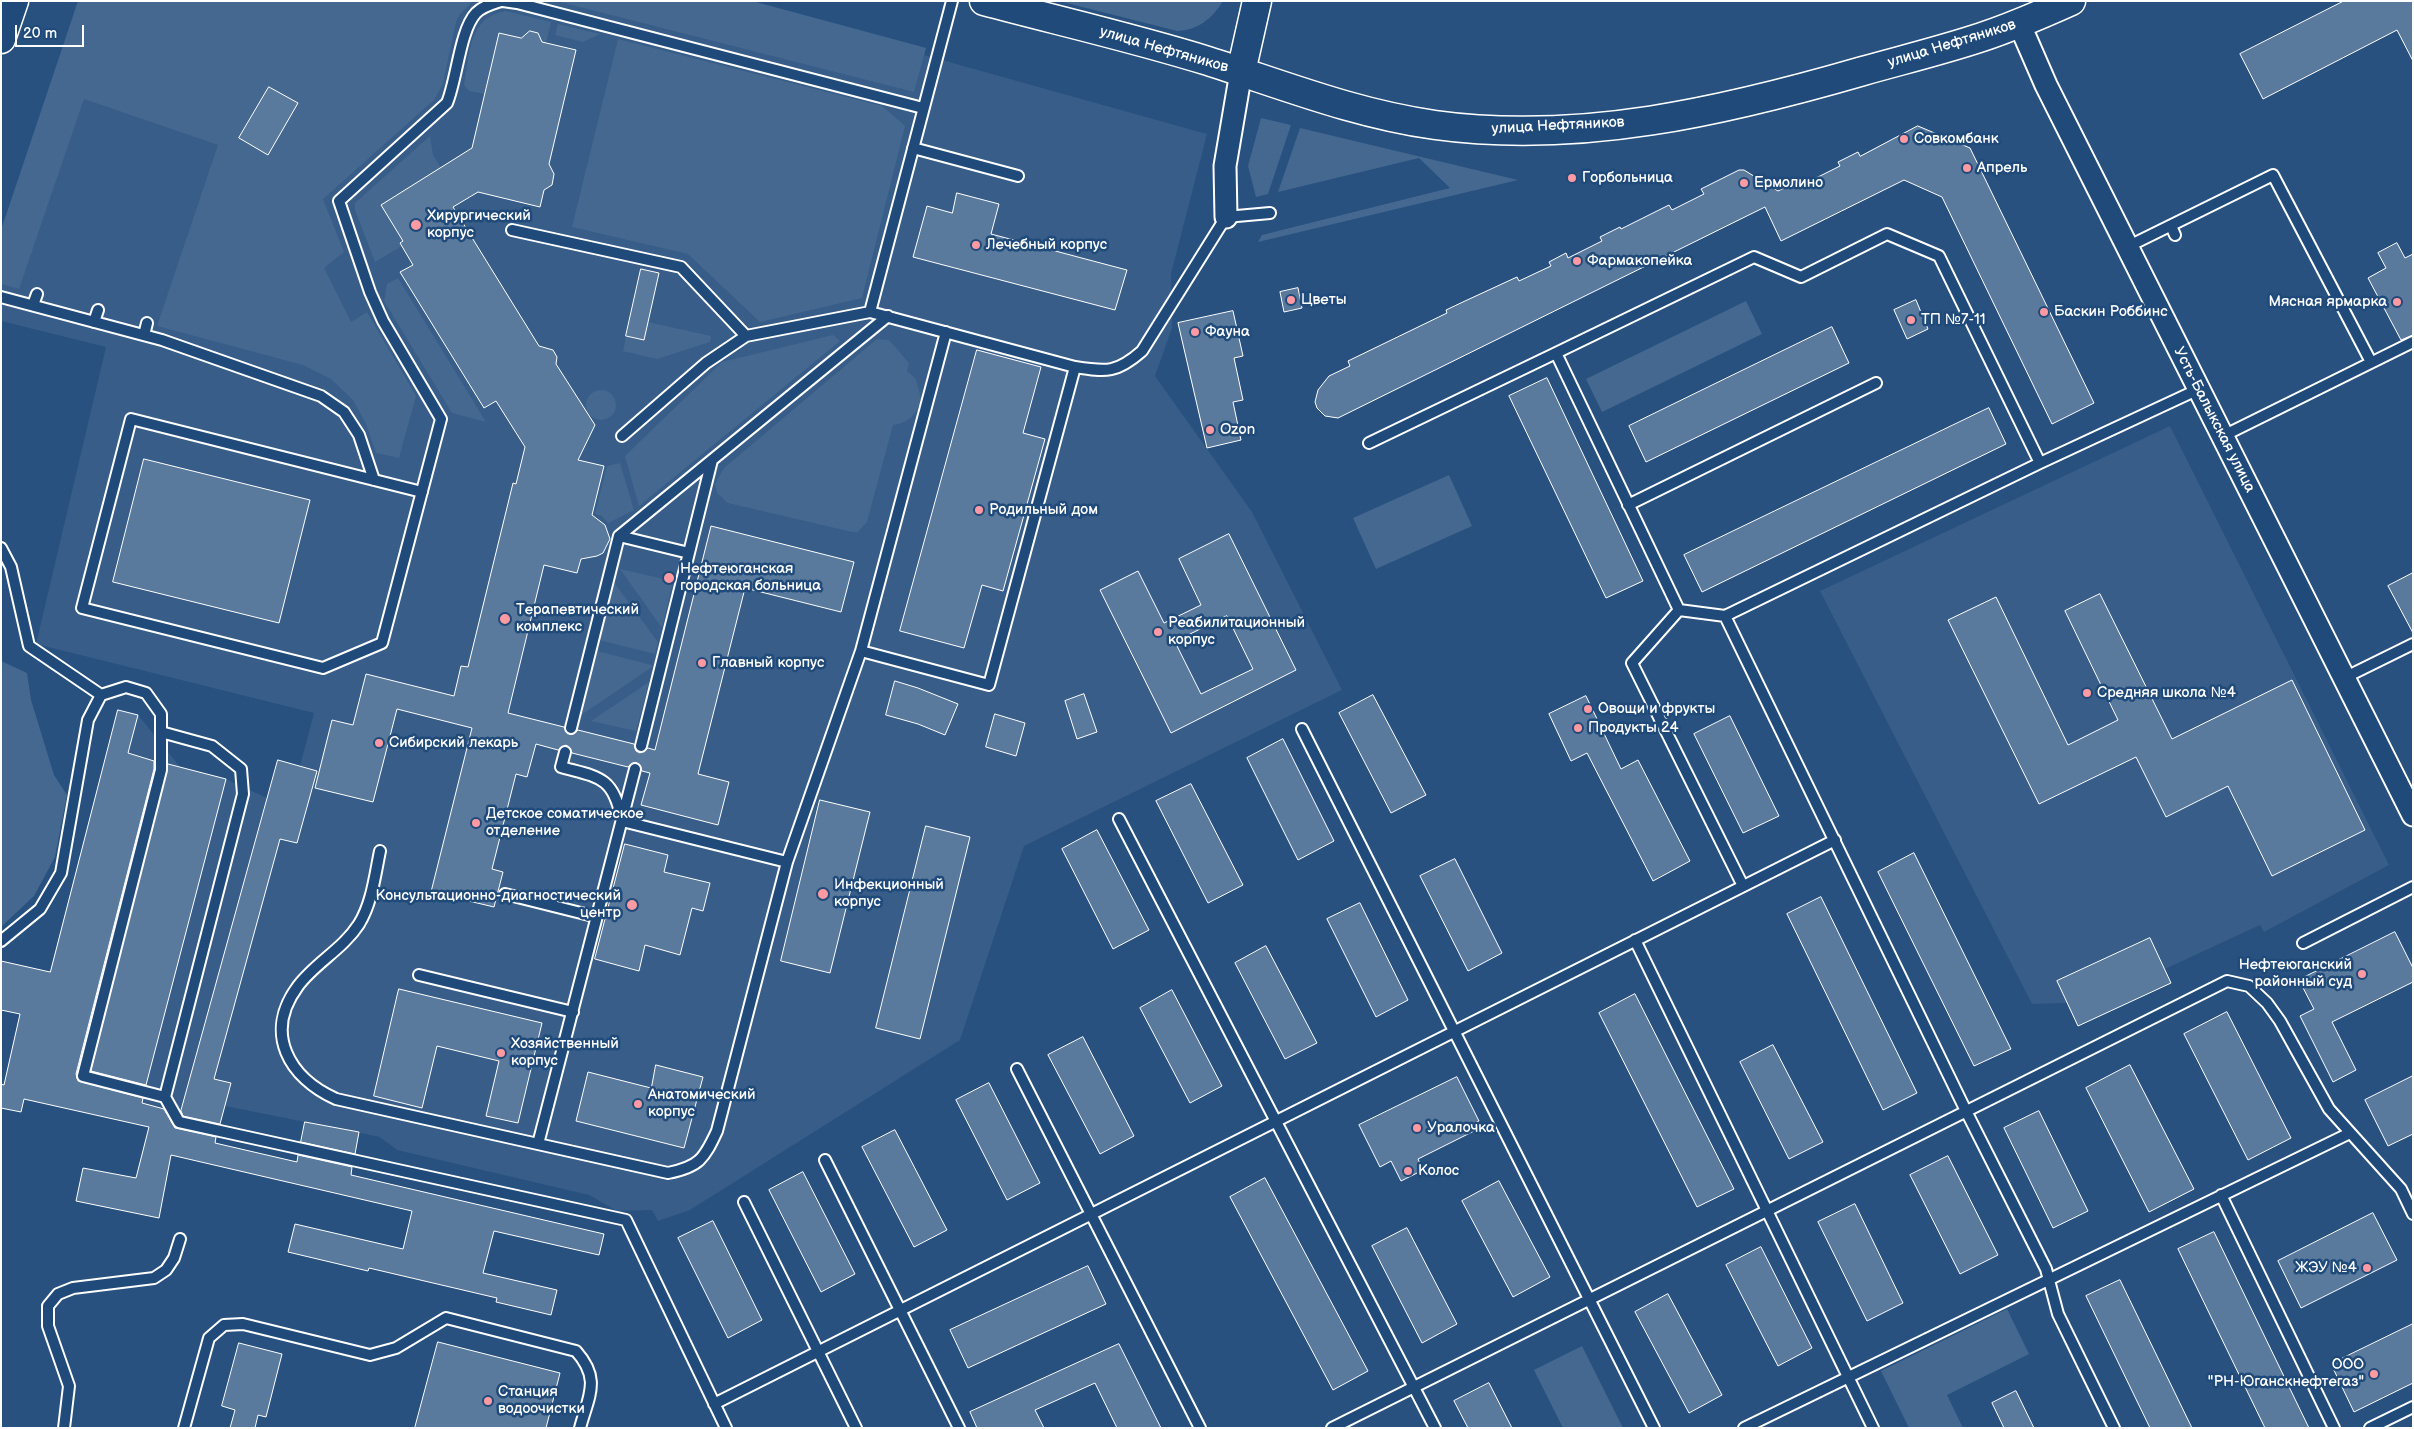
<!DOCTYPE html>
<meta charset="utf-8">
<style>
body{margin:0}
#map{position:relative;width:2414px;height:1429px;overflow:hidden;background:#28517f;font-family:"Balsamiq Sans",sans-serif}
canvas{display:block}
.frame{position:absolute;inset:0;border:2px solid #fff;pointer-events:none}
.scale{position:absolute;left:15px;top:25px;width:69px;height:22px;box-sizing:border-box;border:2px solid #fff;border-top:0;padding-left:6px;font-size:15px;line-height:18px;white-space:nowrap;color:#fff;-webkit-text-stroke:4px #1f4a7a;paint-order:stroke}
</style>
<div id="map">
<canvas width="2414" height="1429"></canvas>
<div class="frame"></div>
<div class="scale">20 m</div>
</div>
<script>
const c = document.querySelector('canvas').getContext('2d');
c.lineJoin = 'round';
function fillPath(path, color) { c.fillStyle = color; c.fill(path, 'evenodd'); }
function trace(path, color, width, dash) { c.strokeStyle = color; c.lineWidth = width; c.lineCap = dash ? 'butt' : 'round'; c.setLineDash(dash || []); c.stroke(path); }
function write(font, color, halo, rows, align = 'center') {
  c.font = font + ' "Balsamiq Sans",sans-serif'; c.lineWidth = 5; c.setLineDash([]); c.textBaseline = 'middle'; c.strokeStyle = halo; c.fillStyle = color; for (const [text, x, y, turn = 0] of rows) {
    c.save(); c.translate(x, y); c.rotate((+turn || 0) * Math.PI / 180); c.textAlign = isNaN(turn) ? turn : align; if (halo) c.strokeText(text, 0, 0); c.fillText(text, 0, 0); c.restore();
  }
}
fillPath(new Path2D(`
 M 103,1 L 752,1 L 926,48 L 924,55 L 1207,134 L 1171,274 L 1172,328 L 1155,376 L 1252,512 L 1342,690 L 1024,846 L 960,1040 L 690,1210 L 658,1221 L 652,1210 L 617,1211 L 589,1195 L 397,1150 L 380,1137 L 225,1106 L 215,1143 L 604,1234 L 599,1255 L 143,1148 L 148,1127 L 24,1099 L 21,1112 L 1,1108 L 1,1084 L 4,1084 L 20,1014 L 1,1010 L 1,961 L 36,969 L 45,990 L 118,710 L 138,715 L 181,768 L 226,779 L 267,798 L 278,760 L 300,766 L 314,713 L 36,644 L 106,347 L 1,321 L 1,285 Z
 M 2170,426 L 2389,865 L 2264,932 L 2260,925 L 2165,969 L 2150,938 L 2057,981 L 2067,1003 L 2032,1004 L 1820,591 Z`), '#375d88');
fillPath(new Path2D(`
 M 78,1 L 473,1 L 460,14 L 456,22 L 443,84 L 434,100 L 323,199 L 344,252 L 324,268 L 351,322 L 367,312 L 416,396 L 399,458 L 376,453 L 366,424 L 353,400 L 331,379 L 303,365 L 157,326 L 218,145 L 84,99 L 19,289 L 1,284 L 1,230 Z
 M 556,1 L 752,1 L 926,48 L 914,92 Z
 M 1059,1 L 1223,1 C 1212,19 1198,30 1177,31 Z
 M 506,11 L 551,22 L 546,43 L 538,42 L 538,33 L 531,31 L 526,39 L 503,34 L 498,37 L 484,94 L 469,91 L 464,85 C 470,54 468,17 506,11 Z
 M 558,24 L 600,34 L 583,42 L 555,35 Z
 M 618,39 L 882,106 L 905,126 L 862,298 L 760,322 L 688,254 L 572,227 Z
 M 1261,118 L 1291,125 L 1268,194 L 1256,197 L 1248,166 Z
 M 1300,128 L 1518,180 L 1258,242 L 1262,235 L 1450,188 L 1419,158 L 1278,192 Z
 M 430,136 L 433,155 L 441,168 L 381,205 L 403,241 L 400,243 L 402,246 L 375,262 L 355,210 L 355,203 Z
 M 398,278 L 486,422 L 452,413 L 384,301 L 387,284 Z
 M 1746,301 L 1762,334 L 1602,412 L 1586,379 Z
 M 648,322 L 711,336 L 710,342 L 657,359 L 623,351 L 626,336 L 644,340 Z
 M 833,335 L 840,341 L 639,506 L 625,456 L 722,362 Z
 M 877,339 L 889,340 L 909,363 L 907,371 L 916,379 L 921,399 C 917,414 909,423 893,425 L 867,522 L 858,532 L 852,532 L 728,503 L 717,493 L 715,484 L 724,468 Z
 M586 405a15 15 0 1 1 30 0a15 15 0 1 1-30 0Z
 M 620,463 L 634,510 L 608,523 L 602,516 L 595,514 L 607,466 Z
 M 1449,475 L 1472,526 L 1376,569 L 1353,518 Z
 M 620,569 L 673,581 L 662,628 Z
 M 613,581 L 658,642 L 655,654 L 599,640 Z
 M 597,651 L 652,665 L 652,667 L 580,716 Z
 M 1,661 L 27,673 L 31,700 L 54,775 L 67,795 L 55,857 L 34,896 L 1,927 Z
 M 649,682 L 636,731 L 591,721 Z
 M 2007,1309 L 2029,1354 L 1947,1395 L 1963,1428 L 1909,1428 L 1881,1371 Z
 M 1582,1346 L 1623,1428 L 1563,1428 L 1534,1370 Z`), '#446890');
const building = new Path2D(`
 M 2344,1 L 2413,1 L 2413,61 L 2397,30 L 2263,99 L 2240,54 Z
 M 530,31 L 538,33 L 542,42 L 576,50 L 549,164 L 554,174 L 552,185 L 544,190 L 540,207 L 478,192 L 453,207 L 539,346 L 553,350 L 557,357 L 556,364 L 595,425 L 578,460 L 604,466 L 592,515 L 605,525 L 610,539 L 603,553 L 597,556 L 581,559 L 577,573 L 544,565 L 508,713 L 564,727 L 569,734 L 573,734 L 578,730 L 634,744 L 636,751 L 640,753 L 648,748 L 655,750 L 711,526 L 854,562 L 841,612 L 745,588 L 698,774 L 729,782 L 718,825 L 641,805 L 650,773 L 642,771 L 637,763 L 633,763 L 628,767 L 572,753 L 570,748 L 566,745 L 558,750 L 536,744 L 527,777 L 516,774 L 492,869 L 503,872 L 494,907 L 431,892 L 472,728 L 397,709 L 373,802 L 315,788 L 332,720 L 353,725 L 366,674 L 454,696 L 461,666 L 468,667 L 513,483 L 516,484 L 525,447 L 496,401 L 484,408 L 400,272 L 413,265 L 400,243 L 403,241 L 381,205 L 472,148 L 499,33 L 521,38 Z
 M 269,87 L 298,103 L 268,155 L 239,138 Z
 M 1918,126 L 1970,148 L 2094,403 L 2052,424 L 1942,197 L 1904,180 L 1781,241 L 1765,207 L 1338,418 L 1325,416 L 1317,408 L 1315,402 L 1318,390 L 1329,376 L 1350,366 L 1348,361 L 1447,313 L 1446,310 L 1465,301 L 1517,277 L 1519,281 L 1551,266 L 1549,262 L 1566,253 L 1568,258 L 1602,241 L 1600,237 L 1620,227 L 1621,229 L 1669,205 L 1672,210 L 1704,194 L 1701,189 L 1739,170 L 1744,170 L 1778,191 L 1803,179 L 1804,184 L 1840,166 L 1838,162 L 1858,152 L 1860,156 Z
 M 957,193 L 999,204 L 991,234 L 1127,270 L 1115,310 L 913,257 L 927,206 L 952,213 Z
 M 2397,243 L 2405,258 L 2413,254 L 2413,335 L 2401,340 L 2368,278 L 2386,268 L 2378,253 Z
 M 641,269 L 659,273 L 644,340 L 626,336 Z
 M 1298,288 L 1302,308 L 1284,312 L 1280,292 Z
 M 1916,300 L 1928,329 L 1907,339 L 1894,310 Z
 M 1233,311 L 1243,356 L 1234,358 L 1243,400 L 1233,402 L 1241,440 L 1207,448 L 1178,323 Z
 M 1832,327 L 1849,363 L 1646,462 L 1629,426 Z
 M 977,350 L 1041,367 L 1023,433 L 1045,439 L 1003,591 L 982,585 L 964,648 L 900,631 Z
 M 1547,378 L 1643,581 L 1606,598 L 1509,396 Z
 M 1989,408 L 2006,444 L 1702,592 L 1684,555 Z
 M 144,459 L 310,500 L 279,623 L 113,582 Z
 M 1229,534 L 1296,670 L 1171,733 L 1100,590 L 1138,571 L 1164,623 L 1201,605 L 1179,559 ZM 1227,616 L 1253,669 L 1201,694 L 1175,642 Z
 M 2413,573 L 2413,633 L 2388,586 Z
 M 2100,594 L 2172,739 L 2292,680 L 2365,830 L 2272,876 L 2228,786 L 2166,817 L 2136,757 L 2039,804 L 1948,620 L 1996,597 L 2068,745 L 2118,720 L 2065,611 Z
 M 895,681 L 918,688 L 958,704 L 945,735 L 918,724 L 886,715 Z
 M 1084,694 L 1097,732 L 1077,739 L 1065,701 Z
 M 1373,695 L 1426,795 L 1391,813 L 1339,713 Z
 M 1586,696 L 1621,769 L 1638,760 L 1690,861 L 1653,881 L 1587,753 L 1571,761 L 1549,714 Z
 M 118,710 L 138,715 L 128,753 L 154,761 L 154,769 L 76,1074 L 78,1081 L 143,1098 L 142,1103 L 164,1109 L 175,1128 L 216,1137 L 215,1143 L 297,1162 L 298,1155 L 352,1167 L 351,1175 L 604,1234 L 599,1255 L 494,1231 L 483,1273 L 557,1290 L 551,1315 L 496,1302 L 497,1298 L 369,1268 L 368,1271 L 288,1252 L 295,1224 L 403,1249 L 412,1211 L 171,1155 L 159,1218 L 76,1201 L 83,1168 L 136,1178 L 149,1127 L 24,1099 L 21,1112 L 1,1108 L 1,1084 L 4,1085 L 20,1014 L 1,1010 L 1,961 L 50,972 Z
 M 995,714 L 1025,723 L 1016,756 L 986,747 Z
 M 1730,716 L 1779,816 L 1743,833 L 1694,734 Z
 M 1283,739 L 1334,841 L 1298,860 L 1247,758 Z
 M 278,760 L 317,771 L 297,843 L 280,839 L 214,1079 L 231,1083 L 220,1124 L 183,1116 L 181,1111 Z
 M 168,764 L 226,779 L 146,1085 L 91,1071 Z
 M 1191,784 L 1243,885 L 1208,903 L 1156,801 Z
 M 820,800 L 870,812 L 830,973 L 781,961 Z
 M 926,826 L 970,837 L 920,1039 L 876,1028 Z
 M 1097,830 L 1149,930 L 1113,949 L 1062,849 Z
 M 625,844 L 668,855 L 664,872 L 710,883 L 703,911 L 692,908 L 680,955 L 645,945 L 639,971 L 595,959 Z
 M 1914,853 L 2011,1049 L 1974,1066 L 1878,872 Z
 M 1455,859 L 1502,953 L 1468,971 L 1420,876 Z
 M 1821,897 L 1917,1093 L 1883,1110 L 1787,914 Z
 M 1360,903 L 1408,1000 L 1376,1017 L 1327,919 Z
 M 2395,932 L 2413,968 L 2413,982 L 2332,1022 L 2356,1070 L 2333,1082 L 2300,1016 L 2314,1009 L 2299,980 Z
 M 2150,938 L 2171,983 L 2078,1026 L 2057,981 Z
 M 1266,946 L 1317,1043 L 1285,1059 L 1235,963 Z
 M 399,989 L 542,1023 L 518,1123 L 486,1116 L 499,1061 L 437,1046 L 422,1108 L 374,1096 Z
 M 1172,990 L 1222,1086 L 1190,1103 L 1140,1008 Z
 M 1635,994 L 1734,1189 L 1697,1207 L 1599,1013 Z
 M 2227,1012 L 2291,1138 L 2248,1160 L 2184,1034 Z
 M 1083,1037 L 1134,1136 L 1100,1154 L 1048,1055 Z
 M 1773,1045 L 1823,1142 L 1789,1159 L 1740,1062 Z
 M 656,1065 L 703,1077 L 684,1148 L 576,1121 L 588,1072 L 651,1088 Z
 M 2130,1065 L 2194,1189 L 2149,1212 L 2086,1088 Z
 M 2413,1076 L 2413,1134 L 2388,1146 L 2365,1100 Z
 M 1457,1077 L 1479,1121 L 1472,1124 L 1476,1130 L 1418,1159 L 1423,1170 L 1401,1181 L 1391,1161 L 1380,1167 L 1359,1125 Z
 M 989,1083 L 1040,1183 L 1007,1200 L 956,1100 Z
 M 2039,1111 L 2088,1211 L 2053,1228 L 2004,1128 Z
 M 305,1122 L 359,1132 L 355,1154 L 301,1142 Z
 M 895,1130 L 947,1230 L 914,1247 L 862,1147 Z
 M 1948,1156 L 1998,1255 L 1960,1274 L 1910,1175 Z
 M 803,1172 L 855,1274 L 821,1292 L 769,1190 Z
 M 1265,1178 L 1368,1371 L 1333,1390 L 1230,1197 Z
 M 1499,1181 L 1550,1277 L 1513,1297 L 1462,1201 Z
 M 1855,1204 L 1903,1303 L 1867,1321 L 1818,1222 Z
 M 2373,1213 L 2397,1260 L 2301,1308 L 2278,1261 Z
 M 713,1221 L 762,1320 L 728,1338 L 678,1238 Z
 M 1407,1228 L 1457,1324 L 1422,1343 L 1372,1246 Z
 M 2214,1232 L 2309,1428 L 2265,1428 L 2178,1249 Z
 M 1761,1247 L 1812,1348 L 1778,1366 L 1726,1265 Z
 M 1088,1266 L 1106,1304 L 968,1368 L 950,1330 Z
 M 2120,1280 L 2192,1428 L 2150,1428 L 2086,1296 Z
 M 1668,1294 L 1722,1395 L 1689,1413 L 1635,1312 Z
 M 2413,1324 L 2413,1383 L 2354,1412 L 2331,1364 Z
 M 438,1342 L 560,1373 L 546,1428 L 415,1428 Z
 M 239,1343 L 282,1354 L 266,1417 L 258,1415 L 255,1428 L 230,1428 L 235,1410 L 222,1406 Z
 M 1119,1344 L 1161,1428 L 1117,1428 L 1095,1383 L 1035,1410 L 1044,1428 L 977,1428 L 970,1412 Z
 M 1489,1383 L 1512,1428 L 1468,1428 L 1454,1401 Z
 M 2016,1391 L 2034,1428 L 2004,1428 L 1992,1403 Z`);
fillPath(building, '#5a7a9d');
trace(building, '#fff', 1);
const lane = new Path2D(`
 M 503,1 L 517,3 L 923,108
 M 952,1 L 870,312 L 1075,367 C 1107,372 1117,373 1142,351 L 1226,217 L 1270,213
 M 913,148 L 1018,176
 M 2171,226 L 2175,235
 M 512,230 L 681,267 L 746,336 L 870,312
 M 2127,247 L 2273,175 L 2371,362
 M 1,297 L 162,340 L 321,396 L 344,412 L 359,435 L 374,480
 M 33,305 L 37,294
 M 94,322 L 98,310
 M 946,332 L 861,651 L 989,685 L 1075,367
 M 144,335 L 147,323
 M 622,436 L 706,363 L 746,336
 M 2223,436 L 2413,342
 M 1369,443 L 1556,353
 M 2040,463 L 1939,256 L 1887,234 L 1801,277 L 1754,257 L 1556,353 L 1679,610 L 1725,616 L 2040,463 L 2199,389
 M 422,492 L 131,419 L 82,608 L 323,668 L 382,643 L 441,419 L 383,321 L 370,292 L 339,201 L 447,103 C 457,79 460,30 476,13 C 483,6 492,4 501,1
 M 1628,505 L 1876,383
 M 619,536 L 689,553
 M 1,548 L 11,567 L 29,646 L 101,695
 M 1679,610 L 1632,663 L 1743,886
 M 1725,616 L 1966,1111 L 2046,1269 L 2058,1314 L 2114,1428
 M 2344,678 L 2413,644
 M 571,728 L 619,536 L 888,316
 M 1302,729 L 1654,1428
 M 641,746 L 712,460
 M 565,752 L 561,767 C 597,777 613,776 621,817
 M 1119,819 L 1435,1428
 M 622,821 L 787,862
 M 380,851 C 375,875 372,903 359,924 C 343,949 315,963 298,986 C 263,1033 289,1078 336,1099 L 668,1173 C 699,1167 704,1159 717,1131 L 787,862 L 861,651
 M 505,894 L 597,917
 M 1635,940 L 1873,1428
 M 1,941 L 40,909 L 61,873 L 88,720 L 101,695 L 126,687 L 146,693 L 161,714 L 161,770 L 83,1076 L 165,1097 L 243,794 L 241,769 L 212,746 L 161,732
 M 2303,943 L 2413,887
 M 419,975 L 573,1012
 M 1017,1069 L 1200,1428
 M 165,1097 L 179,1122 L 626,1220 L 726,1428
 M 538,1144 L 635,769
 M 825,1160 L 959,1428
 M 2221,1195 L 2334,1428
 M 744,1202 L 856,1428
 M 714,1404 L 1835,840
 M 64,1428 L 69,1386 L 48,1326 L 48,1306 L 58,1294 L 73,1288 L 154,1278 L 166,1270 L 174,1258 L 180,1239
 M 184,1428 L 209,1338 L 224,1325 L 243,1324 L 370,1355 L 396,1348 L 446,1318 L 576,1351 C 601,1379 589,1395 580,1428
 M 1332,1428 L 2227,981 L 2249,986 L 2267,1003 L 2280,1021 L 2329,1109 L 2401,1189 L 2413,1214
 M 1744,1428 L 2350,1133
 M 2370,1428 L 2413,1407`);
const street = new Path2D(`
 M 2019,23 L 2046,85 L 2413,815
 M 1226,217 L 1225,166 L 1241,72`);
const secondary = new Path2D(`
 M 984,1 C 1059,21 1134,38 1208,61 C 1283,85 1356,114 1435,125 C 1579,145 1725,111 1863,71 C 1902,60 1943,50 1982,37 C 2012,27 2042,14 2071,1
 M 1,39 L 14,1
 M 1241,72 L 1257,1`);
trace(lane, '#fff', 14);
trace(street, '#fff', 25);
trace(secondary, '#fff', 31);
trace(lane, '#1f4a7a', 10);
trace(street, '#1f4a7a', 21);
trace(secondary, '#1f4a7a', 28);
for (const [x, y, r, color] of [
 [1904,139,5,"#ff9aa2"],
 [1967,168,5,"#ff9aa2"],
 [1572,178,5,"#ff9aa2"],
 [1744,183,5,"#ff9aa2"],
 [416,225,6,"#ff9aa2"],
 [976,245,5,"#ff9aa2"],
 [1577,261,5,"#ff9aa2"],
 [1291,300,5,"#ff9aa2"],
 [2397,302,5,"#ff9aa2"],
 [2044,312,5,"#ff9aa2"],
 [1911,320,5,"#ff9aa2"],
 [1195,332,5,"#ff9aa2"],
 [1210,430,5,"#ff9aa2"],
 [979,510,5,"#ff9aa2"],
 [669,578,6,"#ff9aa2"],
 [505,619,6,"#ff9aa2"],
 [1158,632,5,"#ff9aa2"],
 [702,663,5,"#ff9aa2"],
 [2087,693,5,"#ff9aa2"],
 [1588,709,5,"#ff9aa2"],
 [1578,728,5,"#ff9aa2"],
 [379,743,5,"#ff9aa2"],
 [476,823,5,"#ff9aa2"],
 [823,894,6,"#ff9aa2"],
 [632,905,6,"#ff9aa2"],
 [2362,974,5,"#ff9aa2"],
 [501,1053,5,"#ff9aa2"],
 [638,1104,5,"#ff9aa2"],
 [1417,1128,5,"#ff9aa2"],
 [1408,1171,5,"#ff9aa2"],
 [2367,1268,5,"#ff9aa2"],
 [2374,1374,5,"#ff9aa2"],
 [488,1401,5,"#ff9aa2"]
]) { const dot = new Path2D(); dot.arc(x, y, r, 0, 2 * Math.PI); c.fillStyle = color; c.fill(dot); trace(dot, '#1f4a7a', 2); }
write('15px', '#fff', '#1f4a7a', [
 ["улица Нефтяников",1952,44,-17],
 ["улица Нефтяников",1164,50,16],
 ["улица Нефтяников",1558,126,-3],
 ["Усть-Балыкская улица",2214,420,63]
]);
write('15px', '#fff', '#1f4a7a', [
 ["Совкомбанк",1914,139],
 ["Апрель",1977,168],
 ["Горбольница",1582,178],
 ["Ермолино",1754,183],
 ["Хирургический",427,216],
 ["корпус",427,233],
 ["Лечебный корпус",986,245],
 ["Фармакопейка",1587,261],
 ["Цветы",1301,300],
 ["Мясная ярмарка",2387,302,"right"],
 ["Баскин Роббинс",2054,312],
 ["ТП №7-11",1921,320],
 ["Фауна",1205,332],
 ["Ozon",1220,430],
 ["Родильный дом",989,510],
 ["Нефтеюганская",680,569],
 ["городская больница",680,586],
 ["Терапевтический",516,610],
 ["комплекс",516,627],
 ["Реабилитационный",1168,623],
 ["корпус",1168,640],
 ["Главный корпус",712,663],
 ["Средняя школа №4",2097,693],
 ["Овощи и фрукты",1598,709],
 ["Продукты 24",1588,728],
 ["Сибирский лекарь",389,743],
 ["Детское соматическое",486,814],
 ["отделение",486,831],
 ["Инфекционный",834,885],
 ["корпус",834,902],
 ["Консультационно-диагностический",621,896,"right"],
 ["центр",621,913,"right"],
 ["Нефтеюганский",2352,965,"right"],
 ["районный суд",2352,982,"right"],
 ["Хозяйственный",511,1044],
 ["корпус",511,1061],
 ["Анатомический",648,1095],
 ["корпус",648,1112],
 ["Уралочка",1427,1128],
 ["Колос",1418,1171],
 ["ЖЭУ №4",2357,1268,"right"],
 ["ООО",2364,1365,"right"],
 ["\"РН-Юганскнефтегаз\"",2364,1382,"right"],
 ["Станция",498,1392],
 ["водоочистки",498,1409]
], 'left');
</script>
